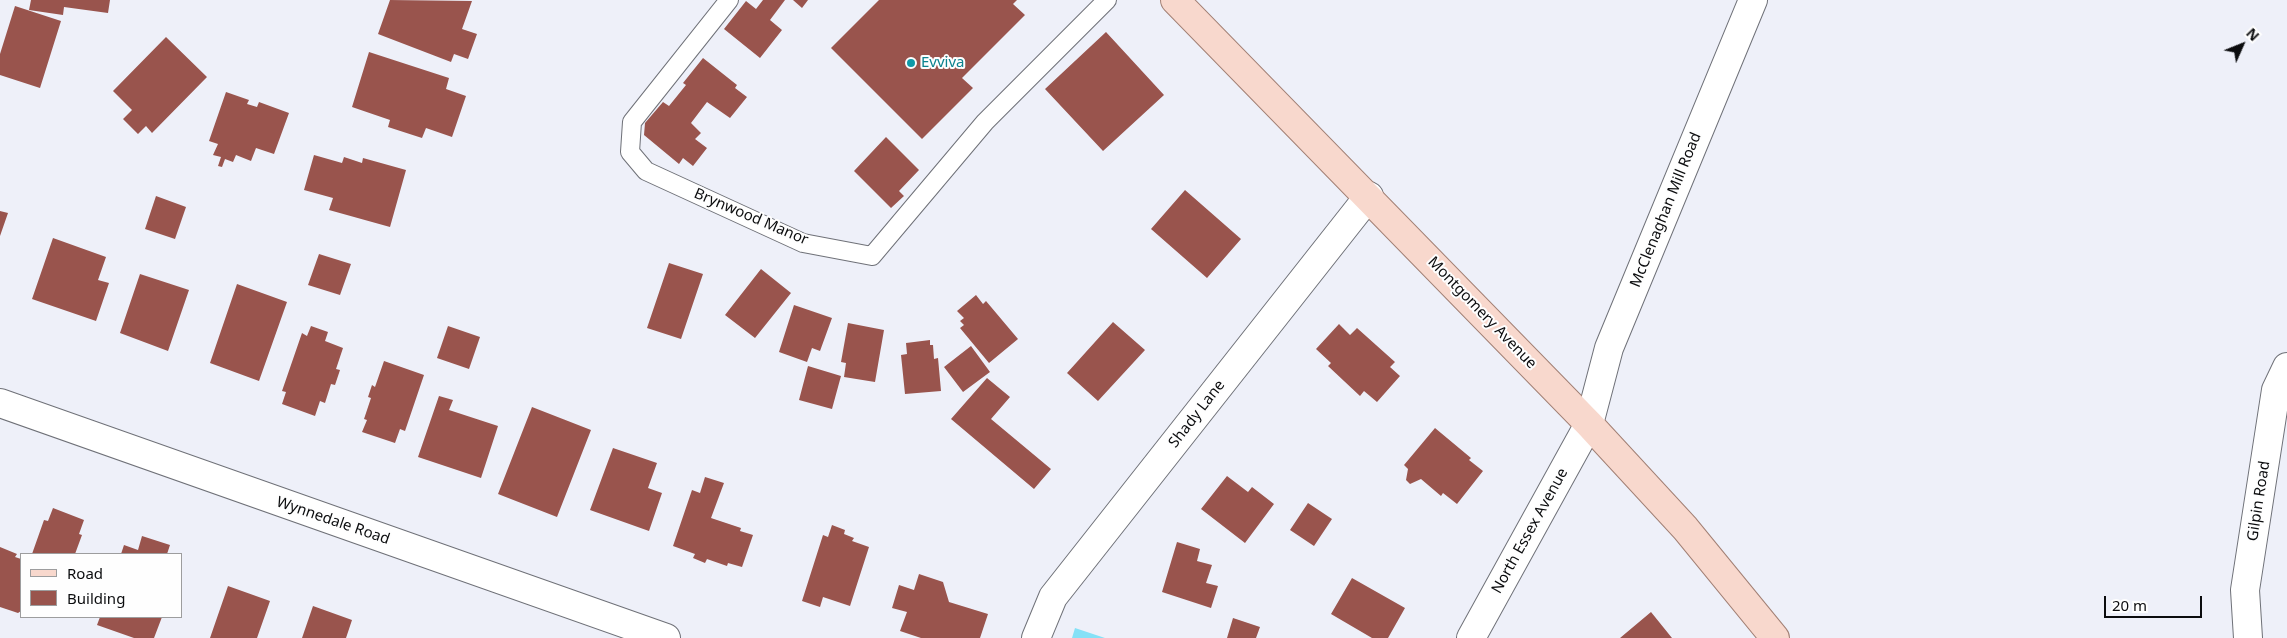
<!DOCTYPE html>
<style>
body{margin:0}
#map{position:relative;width:2287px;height:638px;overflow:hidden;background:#eef0f9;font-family:"Noto Sans",sans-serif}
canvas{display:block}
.legend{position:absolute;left:20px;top:553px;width:162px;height:65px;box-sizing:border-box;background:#fefefe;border:1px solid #9d9d9e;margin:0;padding:6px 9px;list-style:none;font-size:15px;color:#0b0c0e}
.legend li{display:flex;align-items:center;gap:10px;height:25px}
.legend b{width:25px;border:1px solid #9d9d9e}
.north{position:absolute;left:2217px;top:20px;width:50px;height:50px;-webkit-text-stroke:4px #fefefe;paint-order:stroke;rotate:46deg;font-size:14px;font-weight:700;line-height:20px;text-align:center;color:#0b0c0e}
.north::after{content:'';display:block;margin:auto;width:18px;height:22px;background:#0b0c0e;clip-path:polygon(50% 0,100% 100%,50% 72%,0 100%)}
.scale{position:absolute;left:2104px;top:596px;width:98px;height:22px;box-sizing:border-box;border:2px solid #0b0c0e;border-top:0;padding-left:6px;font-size:15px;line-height:18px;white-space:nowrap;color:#0b0c0e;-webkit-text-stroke:4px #fefefe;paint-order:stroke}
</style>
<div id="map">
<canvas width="2287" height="638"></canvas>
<ul class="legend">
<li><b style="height:6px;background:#f8d8cd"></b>Road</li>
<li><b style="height:14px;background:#99544d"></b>Building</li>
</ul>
<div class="north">N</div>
<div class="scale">20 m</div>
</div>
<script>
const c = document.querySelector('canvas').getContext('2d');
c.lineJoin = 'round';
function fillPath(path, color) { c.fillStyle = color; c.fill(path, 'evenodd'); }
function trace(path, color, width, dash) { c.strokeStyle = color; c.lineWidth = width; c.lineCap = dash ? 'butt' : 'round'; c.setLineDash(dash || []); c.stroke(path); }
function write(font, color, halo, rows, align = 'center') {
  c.font = font + ' "Noto Sans",sans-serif'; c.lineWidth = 4; c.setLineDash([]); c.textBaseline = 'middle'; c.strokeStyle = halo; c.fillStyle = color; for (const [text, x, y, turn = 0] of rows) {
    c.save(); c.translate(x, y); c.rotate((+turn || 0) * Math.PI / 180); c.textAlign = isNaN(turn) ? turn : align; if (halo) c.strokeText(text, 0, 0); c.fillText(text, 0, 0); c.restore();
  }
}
fillPath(new Path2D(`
 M 1075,628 L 1105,638 L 1072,638 Z`), '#85e1f7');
fillPath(new Path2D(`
 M 31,0 L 110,0 L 108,13 L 64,7 L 63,15 L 29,10 Z
 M 390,0 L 472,1 L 462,29 L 477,34 L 468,59 L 454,54 L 451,62 L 378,34 Z
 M 763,0 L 785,0 L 770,20 L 782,30 L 760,58 L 724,29 L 746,1 L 756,9 Z
 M 793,0 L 808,0 L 802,8 Z
 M 879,0 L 1017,0 L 1013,4 L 1025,15 L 962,78 L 973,88 L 922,139 L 831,48 Z
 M 15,6 L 61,21 L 40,88 L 0,75 L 0,54 Z
 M 1106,32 L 1164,95 L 1103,151 L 1045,89 Z
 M 166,37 L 207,77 L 152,133 L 146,126 L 138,134 L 123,119 L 132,110 L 113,91 Z
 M 369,52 L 449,78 L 446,89 L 466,96 L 452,137 L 426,128 L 422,138 L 388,127 L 390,120 L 352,107 Z
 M 703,58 L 737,85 L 735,88 L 747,97 L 730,118 L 707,102 L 691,123 L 701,133 L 695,139 L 707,148 L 693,166 L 683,158 L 679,164 L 644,135 L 645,123 L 663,102 L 669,106 L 686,85 L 683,83 Z
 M 226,92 L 249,100 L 247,104 L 257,107 L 259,102 L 289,113 L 274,154 L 256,148 L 251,161 L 236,155 L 233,162 L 225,159 L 222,167 L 218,166 L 221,157 L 213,155 L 218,144 L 209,141 Z
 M 886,137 L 919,170 L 899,191 L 904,196 L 891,208 L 854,171 Z
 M 314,155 L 342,163 L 344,157 L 362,163 L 363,158 L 406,170 L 390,227 L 329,210 L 333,198 L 304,190 Z
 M 1185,190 L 1241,239 L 1207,278 L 1151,229 Z
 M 156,196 L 186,207 L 175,239 L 145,229 Z
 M 0,211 L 8,213 L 0,236 Z
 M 53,238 L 106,257 L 98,280 L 109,283 L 96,321 L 32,299 Z
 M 319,254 L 351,264 L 340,295 L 308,285 Z
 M 669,263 L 703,274 L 681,339 L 647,328 Z
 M 761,269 L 791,293 L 755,338 L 725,315 Z
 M 140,274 L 189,290 L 168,351 L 120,333 Z
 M 237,284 L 287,302 L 259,381 L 210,363 Z
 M 976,295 L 983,304 L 986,301 L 1018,339 L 989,363 L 960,328 L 964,325 L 960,321 L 964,318 L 957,311 Z
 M 794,305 L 832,318 L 820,351 L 812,348 L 807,362 L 779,352 Z
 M 1113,322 L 1145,350 L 1098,401 L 1067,373 Z
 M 848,323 L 884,330 L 875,382 L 844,377 L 846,363 L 841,362 Z
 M 1339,324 L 1350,335 L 1357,328 L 1395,362 L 1390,367 L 1400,376 L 1377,402 L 1364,391 L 1360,396 L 1328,366 L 1331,363 L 1316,349 Z
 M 311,326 L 328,332 L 325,341 L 343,348 L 336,369 L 340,370 L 335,385 L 331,384 L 325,403 L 320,401 L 315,416 L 282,404 L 286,392 L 282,391 L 302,333 L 307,336 Z
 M 448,326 L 480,337 L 469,369 L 437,358 Z
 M 930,340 L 930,345 L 933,345 L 934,359 L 938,358 L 941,391 L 905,394 L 901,355 L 907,354 L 906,343 Z
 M 971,346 L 990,372 L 963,392 L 944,367 Z
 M 384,361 L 424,375 L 405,431 L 400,429 L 395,443 L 362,432 L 367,420 L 364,419 L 371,398 L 368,397 L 372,385 L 375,387 Z
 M 808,366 L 841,376 L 832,409 L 799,400 Z
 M 987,378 L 1010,397 L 991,419 L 1051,469 L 1034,489 L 951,419 Z
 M 439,396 L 453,400 L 449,410 L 498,426 L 481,478 L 418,457 Z
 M 532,407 L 591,430 L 557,517 L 498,494 Z
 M 1435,428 L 1471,458 L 1469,460 L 1483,471 L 1457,504 L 1443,493 L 1441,496 L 1421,479 L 1410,484 L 1406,480 L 1408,469 L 1404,465 Z
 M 613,448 L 657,463 L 648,488 L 662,493 L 649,531 L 590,510 Z
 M 1227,476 L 1248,492 L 1252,487 L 1274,504 L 1245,543 L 1201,509 Z
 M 705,477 L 724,483 L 711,518 L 741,528 L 740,531 L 753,535 L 742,567 L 728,563 L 727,566 L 707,559 L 705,563 L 693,558 L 695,554 L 673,546 L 692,490 L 700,493 Z
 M 1308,503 L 1332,519 L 1314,546 L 1290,530 Z
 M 53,508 L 84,520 L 79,534 L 82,535 L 75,554 L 32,554 L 44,520 L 48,521 Z
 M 832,525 L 845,530 L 844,534 L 854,538 L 852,541 L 869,547 L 850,606 L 823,597 L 820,607 L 802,601 L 823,535 L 828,537 Z
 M 142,536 L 170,545 L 167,554 L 121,554 L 124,545 L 138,550 Z
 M 1177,542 L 1200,549 L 1197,561 L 1212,565 L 1206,583 L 1218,586 L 1211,608 L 1162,592 Z
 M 0,547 L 17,554 L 15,557 L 21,559 L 21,611 L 18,613 L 0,607 Z
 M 919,574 L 943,582 L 949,602 L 988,614 L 980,638 L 921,638 L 900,631 L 907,612 L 892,608 L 899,585 L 914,590 Z
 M 1352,578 L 1405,608 L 1388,638 L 1372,638 L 1331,614 Z
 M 228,586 L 270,601 L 257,638 L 210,638 Z
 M 313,606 L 352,620 L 346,638 L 302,638 Z
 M 1651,612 L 1672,638 L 1620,638 Z
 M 100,617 L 162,617 L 154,638 L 134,638 L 97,625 Z
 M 1233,618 L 1260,627 L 1256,638 L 1227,638 Z`), '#99544d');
const lane = new Path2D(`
 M 729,0 L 632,122 L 630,152 L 646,171 L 803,243 L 872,256 L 985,122 L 1107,0`);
const street = new Path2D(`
 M 0,403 L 666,638
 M 1036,638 L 1053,597 L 1369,196
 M 1471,638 L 1589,424 L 1609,348 L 1753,0
 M 2248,638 L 2245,590 L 2276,390 L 2287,367`);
const primary = new Path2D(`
 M 1175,0 L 1589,424 L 1685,528 L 1775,638`);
trace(lane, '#6f7178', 20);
trace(street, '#6f7178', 30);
trace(primary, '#a28075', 30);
trace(lane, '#fff', 18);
trace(street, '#fff', 28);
trace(primary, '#f8d8cd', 28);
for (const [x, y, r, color] of [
 [911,63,5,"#0f9aa8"]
]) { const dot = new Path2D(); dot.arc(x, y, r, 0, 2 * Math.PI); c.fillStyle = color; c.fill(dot); trace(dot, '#fefefe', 2); }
write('15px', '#0d838f', '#fefefe', [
 ["Evviva",921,63]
], 'left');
write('15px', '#0b0c0e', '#fefefe', [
 ["McClenaghan Mill Road",1666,210,-68],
 ["Brynwood Manor",751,217,23],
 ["Montgomery Avenue",1482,313,46],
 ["Shady Lane",1197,414,-52],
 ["Gilpin Road",2259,501,-81],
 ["Wynnedale Road",333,521,19],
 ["North Essex Avenue",1530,531,-61]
]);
</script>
